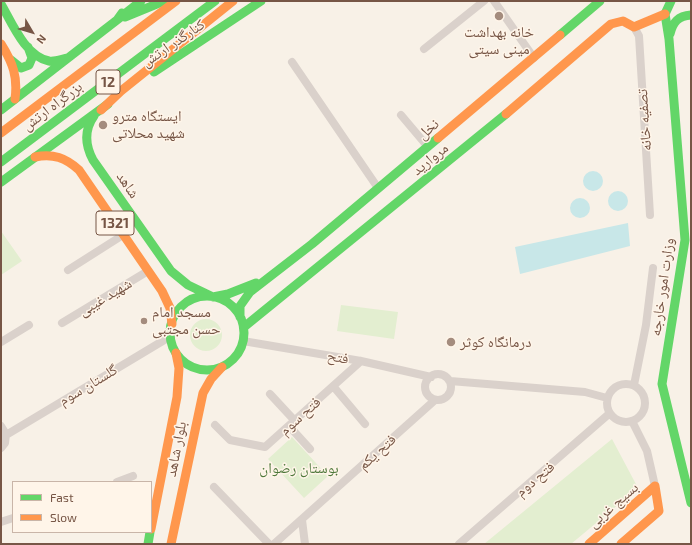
<!DOCTYPE html>
<meta charset="utf-8">
<style>
body{margin:0}
#map{position:relative;width:692px;height:545px;overflow:hidden;background:#f8f1e7;font-family:"Exo 2",sans-serif}
canvas{display:block}
.frame{position:absolute;inset:0;border:2px solid #775646;pointer-events:none}
.legend{position:absolute;left:12px;top:481px;width:140px;height:52px;box-sizing:border-box;background:#fff5e9;border:1px solid #c9b5a8;margin:0;padding:5px 7px;list-style:none;font-size:12px;color:#775646}
.legend li{display:flex;align-items:center;gap:8px;height:20px}
.legend b{width:20px;border:1px solid #c9b5a8}
.north{position:absolute;left:12px;top:12px;width:40px;height:40px;-webkit-text-stroke:3px #fff5e9;paint-order:stroke;rotate:128deg;font-size:11px;font-weight:700;line-height:16px;text-align:center;color:#775646}
.north::after{content:'';display:block;margin:auto;width:14px;height:18px;background:#775646;clip-path:polygon(50% 0,100% 100%,50% 72%,0 100%)}
</style>
<div id="map">
<canvas width="692" height="545"></canvas>
<div class="frame"></div>
<ul class="legend">
<li><b style="height:5px;background:#63d668"></b>Fast</li>
<li><b style="height:5px;background:#ff974d"></b>Slow</li>
</ul>
<div class="north">N</div>
</div>
<script>
const c = document.querySelector('canvas').getContext('2d');
c.lineJoin = 'round';
function fillPath(path, color) { c.fillStyle = color; c.fill(path, 'evenodd'); }
function trace(path, color, width, dash) { c.strokeStyle = color; c.lineWidth = width; c.lineCap = dash ? 'butt' : 'round'; c.setLineDash(dash || []); c.stroke(path); }
function write(font, color, halo, rows, align = 'center') {
  c.font = font + ' "Exo 2","Noto Naskh Arabic",sans-serif'; c.lineWidth = 3; c.setLineDash([]); c.textBaseline = 'middle'; c.strokeStyle = halo; c.fillStyle = color; for (const [text, x, y, turn = 0] of rows) {
    c.save(); c.translate(x, y); c.rotate((+turn || 0) * Math.PI / 180); c.textAlign = isNaN(turn) ? turn : align; if (halo) c.strokeText(text, 0, 0); c.fillText(text, 0, 0); c.restore();
  }
}
fillPath(new Path2D(`
 M 1,231 L 22,261 L 1,275 Z
 M 341,305 L 398,312 L 394,339 L 337,331 Z
 M190 335a16 16 0 1 1 32 0a16 16 0 1 1-32 0Z
 M 292,437 L 328,476 L 304,498 L 268,459 Z
 M 612,439 L 638,488 L 571,544 L 484,544 Z`), '#e3eed0');
fillPath(new Path2D(`
 M583 181a10 10 0 1 1 20 0a10 10 0 1 1-20 0Z
 M608 201a10 10 0 1 1 20 0a10 10 0 1 1-20 0Z
 M570 208a10 10 0 1 1 20 0a10 10 0 1 1-20 0Z
 M 628,223 L 630,246 L 520,274 L 515,247 Z`), '#c8e7e8');
trace(new Path2D(`
 M 494,1 L 534,58
 M 634,27 L 639,36 L 650,215
 M 424,49 L 484,1
 M 292,62 L 378,188
 M 401,115 L 428,147
 M 68,270 L 123,235
 M 62,323 L 148,271
 M 243,341 L 361,361 L 431,377
 M 1,342 L 29,325
 M425 387a13 13 0 1 1 26 0a13 13 0 1 1-26 0Z
 M 450,381 L 585,392 L 607,398
 M607 403a19 19 0 1 1 38 0a19 19 0 1 1-38 0Z
 M 634,385 L 646,325 L 653,268
 M 333,386 L 365,424
 M 270,394 L 295,421
 M 632,421 L 647,451 L 655,486
 M 215,425 L 230,440 L 265,447 L 361,361
 M 1,426 L 6,434
 M 289,426 L 310,449
 M 1,438 L 171,336
 M 1,448 L 5,443 L 6,434
 M 117,482 L 133,476
 M 214,487 L 269,544
 M 302,520 L 305,544
 M 1,522 L 13,518
 M 274,544 L 435,400
 M 459,544 L 610,413`), '#dad1cb', 8);
trace(new Path2D(`
 M 671,1 L 665,14 L 669,39 L 685,240 L 662,384 L 691,503
 M 1,4 C 12,23 25,56 49,61 C 55,62 62,59 68,58
 M 125,17 L 164,1
 M 117,20 L 141,1
 M 670,34 C 673,22 678,16 691,15
 M 560,35 L 600,1
 M 11,60 L 21,68 L 29,65 L 32,58 L 28,47
 M 154,72 L 261,1
 M 1,110 L 117,20 L 122,13
 M 94,116 C 84,130 85,145 93,160 L 171,271 L 188,285 L 213,297
 M 1,162 L 215,1
 M 1,182 L 108,104
 M170 333a37 37 0 1 1 74 0a37 37 0 1 1-74 0Z
 M 213,297 L 228,294 L 256,283
 M 240,317 L 240,306 L 250,292 L 312,244 L 438,138
 M 244,327 L 506,114
 M 148,544 L 150,532`), '#63d668', 9);
trace(new Path2D(`
 M 1,44 C 13,63 18,77 15,99
 M 101,110 L 121,91 L 233,1
 M 506,114 L 611,24 L 623,21 L 634,27 L 665,14
 M 1,133 L 176,1
 M 438,138 L 560,35
 M 35,157 C 53,153 66,158 79,170 L 162,291 L 170,308 L 172,324
 M 151,529 L 177,397 L 179,368 L 176,353
 M 171,544 L 203,393 L 211,379 L 222,367
 M 589,544 L 655,486
 M 621,544 L 659,511 L 655,486`), '#ff974d', 9);
for (const [x, y, r, color] of [
 [499,16,5,"#a48c7e"],
 [103,125,5,"#a48c7e"],
 [144,321,4,"#a48c7e"],
 [451,342,5,"#a48c7e"]
]) { const dot = new Path2D(); dot.arc(x, y, r, 0, 2 * Math.PI); c.fillStyle = color; c.fill(dot); trace(dot, '#fff5e9', 1.5); }
for (const [x, y, w] of [
 [108,82,24],
 [115,223,38]
]) { const box = new Path2D(); box.roundRect(x - w / 2, y - 12, w, 24, 3); c.fillStyle = '#fff5e9'; c.fill(box); trace(box, '#775646', 1); }
write('bold 14px', '#775646', null, [
 ["12",108,82],
 ["1321",115,223]
]);
write('15px', '#775646', '#fff5e9', [
 ["خانه بهداشت",499,32,"center"],
 ["مینی سیتی",499,49,"center"],
 ["ایستگاه مترو",112,116],
 ["شهید محلاتی",112,133],
 ["مسجد امام",152,312],
 ["حسن مجتبی",152,329],
 ["درمانگاه کوثر",460,342]
], 'left');
write('15px', '#775646', '#fff5e9', [
 ["کنارگذر ارتش",173,43,-34],
 ["بزرگراه ارتش",52,106,-37],
 ["تصفیه خانه",644,120,-94],
 ["نخل",428,129,-40],
 ["مروارید",430,159,-39],
 ["شاهد",128,185,56],
 ["وزارت امور خارجه",662,287,-82],
 ["شهید غیبی",105,297,-31],
 ["فتح",338,357,10],
 ["گلستان سوم",88,385,-31],
 ["فتح سوم",300,416,-42],
 ["بلوار شاهد",176,449,-79],
 ["فتح یکم",377,452,-42],
 ["فتح دوم",535,479,-40],
 ["بسیج غربی",613,505,-41]
]);
write('15px', '#4e783b', '#fff5e9', [
 ["بوستان رضوان",299,468]
]);
</script>
